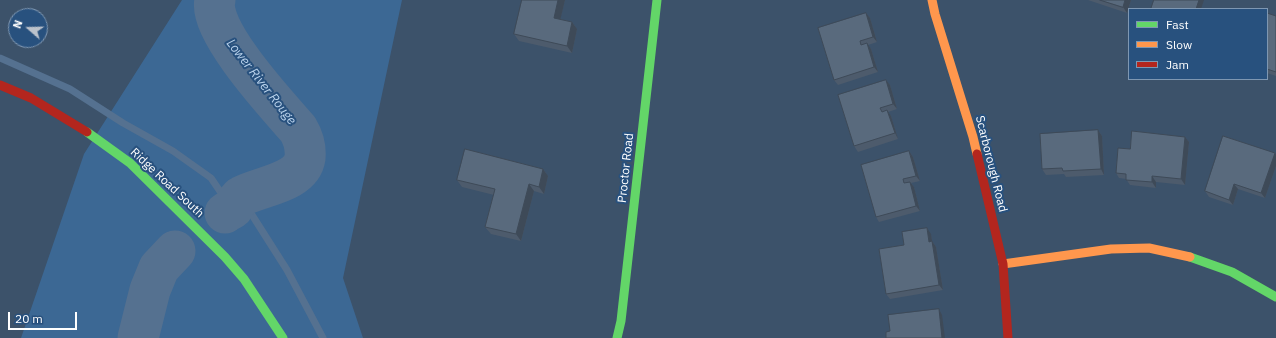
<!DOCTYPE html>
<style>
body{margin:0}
#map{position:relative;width:1276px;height:338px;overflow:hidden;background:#3c526a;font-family:"IBM Plex Sans",sans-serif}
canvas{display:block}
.legend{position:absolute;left:1128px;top:8px;width:140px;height:72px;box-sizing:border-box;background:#28517e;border:1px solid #7e97b2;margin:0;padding:5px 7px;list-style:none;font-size:12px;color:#fff}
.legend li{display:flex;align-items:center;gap:8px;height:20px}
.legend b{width:20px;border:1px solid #7e97b2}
.north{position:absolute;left:8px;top:8px;width:40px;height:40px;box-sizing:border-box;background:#28517e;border:1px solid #7e97b2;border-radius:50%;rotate:290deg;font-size:11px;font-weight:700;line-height:16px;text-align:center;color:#fff}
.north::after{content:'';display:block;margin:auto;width:14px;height:18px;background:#bbc2cb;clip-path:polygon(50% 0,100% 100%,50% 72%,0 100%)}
.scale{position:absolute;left:8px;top:312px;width:69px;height:18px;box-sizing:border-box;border:2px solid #fff;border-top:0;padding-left:5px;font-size:12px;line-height:14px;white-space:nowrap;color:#fff;-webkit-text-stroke:3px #28517e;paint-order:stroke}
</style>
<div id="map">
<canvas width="1276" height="338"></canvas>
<ul class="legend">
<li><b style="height:5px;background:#63d668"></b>Fast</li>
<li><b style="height:5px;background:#ff974d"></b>Slow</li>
<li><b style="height:5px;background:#b3261e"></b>Jam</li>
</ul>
<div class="north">N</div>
<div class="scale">20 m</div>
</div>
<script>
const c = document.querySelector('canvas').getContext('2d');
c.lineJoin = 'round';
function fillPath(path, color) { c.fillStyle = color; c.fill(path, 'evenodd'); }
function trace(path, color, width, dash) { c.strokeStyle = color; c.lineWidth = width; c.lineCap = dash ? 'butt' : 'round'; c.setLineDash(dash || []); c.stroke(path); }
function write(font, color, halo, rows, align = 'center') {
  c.font = font + ' "IBM Plex Sans",sans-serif'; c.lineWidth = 4; c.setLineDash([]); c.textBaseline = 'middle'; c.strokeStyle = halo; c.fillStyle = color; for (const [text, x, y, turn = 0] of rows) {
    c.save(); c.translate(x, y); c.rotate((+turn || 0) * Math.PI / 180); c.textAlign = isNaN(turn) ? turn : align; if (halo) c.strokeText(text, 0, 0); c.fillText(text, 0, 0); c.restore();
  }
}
fillPath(new Path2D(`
 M 182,0 L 402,0 L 343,278 L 363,338 L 21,338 L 84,154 Z`), '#3c6894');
trace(new Path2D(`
 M 0,58 L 70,89 L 123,123 L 173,151 L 211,178 L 232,209
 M 240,196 L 287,270 L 323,338`), '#557190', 7);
trace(new Path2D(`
 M 215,0 C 207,30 278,106 298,129 C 304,139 306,148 305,158 C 301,183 260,186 242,196 C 237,198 236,204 233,208 C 231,210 227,211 225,213
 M 138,338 L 150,290 L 159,268 L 175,251`), '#557190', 41);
trace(new Path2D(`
 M 87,132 L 130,163 L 225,257 L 244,279 L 283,338
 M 1190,257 L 1232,272 L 1276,297
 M 617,338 L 621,321 L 657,0`), '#63d668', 9);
trace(new Path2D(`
 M 932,0 L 935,14 L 973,137 L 977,154
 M 1003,264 L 1111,249 L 1149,248 L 1190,257`), '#ff974d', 9);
trace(new Path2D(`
 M 0,85 L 31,98 L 87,132
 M 977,154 L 1003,264 L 1008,338`), '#b3261e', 9);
fillPath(new Path2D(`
 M 522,0 L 565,0 L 560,20 L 572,22 L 577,29 L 572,53 L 519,41 L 514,34 Z
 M 1088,0 L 1131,0 L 1127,13 Z
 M 866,13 L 870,18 L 877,42 L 868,45 L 871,49 L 878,72 L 838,85 L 834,80 Z
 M 1267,13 L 1276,16 L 1276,76 L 1267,73 Z
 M 886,80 L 890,85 L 897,109 L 888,112 L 891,116 L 898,139 L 858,152 L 854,146 Z
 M 1098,130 L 1102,136 L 1104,175 L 1066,177 L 1064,174 L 1046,175 L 1042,169 Z
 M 1185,137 L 1189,142 L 1185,185 L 1156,182 L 1156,188 L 1130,185 L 1126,179 L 1119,178 L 1116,173 L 1130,149 Z
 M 909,151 L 913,157 L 920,181 L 911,183 L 914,187 L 920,211 L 879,222 L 876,217 Z
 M 1276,155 L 1276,166 L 1265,198 L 1238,189 L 1233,205 L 1209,197 L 1205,191 Z
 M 543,169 L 548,176 L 544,194 L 534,191 L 521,241 L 491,234 L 485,227 L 494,195 L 462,187 L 457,180 Z
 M 931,234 L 932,241 L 936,247 L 943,290 L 890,299 L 886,294 L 904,245 Z`), '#4d5b6c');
fillPath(new Path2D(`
 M 558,0 L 565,0 L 559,25 L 554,18 Z
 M 1125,0 L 1131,0 L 1127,13 L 1123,7 Z
 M 1199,0 L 1204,0 L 1201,9 L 1196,9 Z
 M 866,13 L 870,18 L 877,42 L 873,37 Z
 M 572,22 L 577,29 L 572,53 L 567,46 Z
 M 867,43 L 871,49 L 878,72 L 874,67 Z
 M 886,80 L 890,85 L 897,109 L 893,104 Z
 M 887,110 L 891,116 L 898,139 L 895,133 Z
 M 1098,130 L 1102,136 L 1104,175 L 1101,169 Z
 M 1185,137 L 1189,142 L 1185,185 L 1181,179 Z
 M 909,151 L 913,157 L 920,181 L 916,176 Z
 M 1275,153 L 1276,155 L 1276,166 L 1265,198 L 1261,193 Z
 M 543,169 L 548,176 L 544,194 L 539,187 Z
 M 1152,176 L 1156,182 L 1156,188 L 1152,182 Z
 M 910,182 L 914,187 L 920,211 L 916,206 Z
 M 529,184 L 534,191 L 521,241 L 516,234 Z
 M 1234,184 L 1238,189 L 1233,205 L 1229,200 Z
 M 927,228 L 931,234 L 933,247 L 929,242 Z
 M 932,241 L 936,247 L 943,290 L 939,285 Z
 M 939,309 L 942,315 L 945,338 L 942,338 Z`), '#3e4a58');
const building = new Path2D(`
 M 522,0 L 558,0 L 554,18 L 572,22 L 567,46 L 514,34 Z
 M 1100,0 L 1125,0 L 1123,7 Z
 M 1154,0 L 1199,0 L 1196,9 L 1151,9 Z
 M 866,13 L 873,37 L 860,41 L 861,45 L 867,43 L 874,67 L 834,80 L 818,28 Z
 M 1267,13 L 1276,16 L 1276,72 L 1267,69 Z
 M 886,80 L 893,104 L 880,108 L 882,112 L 887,110 L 895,133 L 854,146 L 838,95 Z
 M 1098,130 L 1101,169 L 1063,171 L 1062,168 L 1042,169 L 1040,134 Z
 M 1132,131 L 1185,137 L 1181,179 L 1152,176 L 1152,182 L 1126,180 L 1126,174 L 1116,173 L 1118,148 L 1130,149 Z
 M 1223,136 L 1275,153 L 1261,193 L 1234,184 L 1229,200 L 1205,191 Z
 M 465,149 L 543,169 L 539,187 L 529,184 L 516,234 L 485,227 L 495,189 L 457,180 Z
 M 909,151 L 916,176 L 903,179 L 904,183 L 910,182 L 916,206 L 876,217 L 861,165 Z
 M 927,228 L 929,242 L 932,241 L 939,285 L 886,294 L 879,249 L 904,245 L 902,232 Z
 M 939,309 L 942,338 L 886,338 L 886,332 L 890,331 L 888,315 Z`);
fillPath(building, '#596a7d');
trace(building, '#3e4a58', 1);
write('12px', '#fff', '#28517e', [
 ["Scarborough Road",991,164,76],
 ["Proctor Road",626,168,-84],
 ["Ridge Road South",167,183,43]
]);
write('italic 13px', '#bad3ec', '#28517e', [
 ["Lower River Rouge",261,82,52]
]);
</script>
